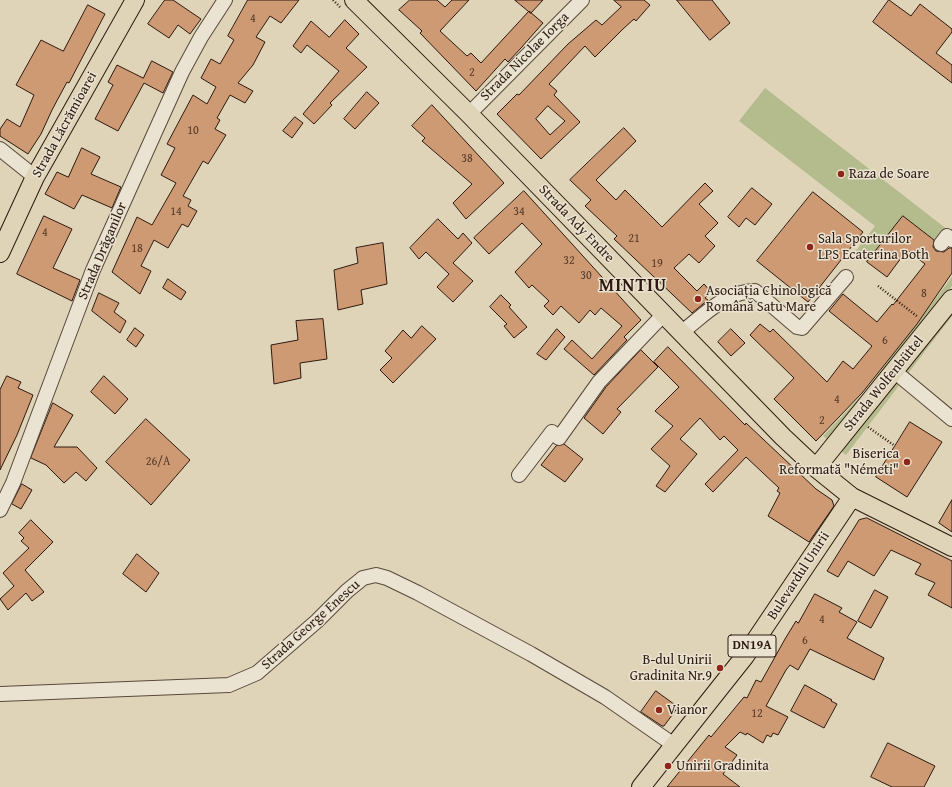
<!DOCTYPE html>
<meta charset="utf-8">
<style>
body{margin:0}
canvas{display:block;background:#dfd4b8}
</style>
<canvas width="952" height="787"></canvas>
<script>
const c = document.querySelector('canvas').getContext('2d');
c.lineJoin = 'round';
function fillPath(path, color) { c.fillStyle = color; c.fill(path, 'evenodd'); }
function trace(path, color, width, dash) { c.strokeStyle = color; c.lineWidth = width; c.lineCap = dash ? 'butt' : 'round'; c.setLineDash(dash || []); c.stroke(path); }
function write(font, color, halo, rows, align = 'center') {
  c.font = font + ' "Gentium Book Plus",serif'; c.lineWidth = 3; c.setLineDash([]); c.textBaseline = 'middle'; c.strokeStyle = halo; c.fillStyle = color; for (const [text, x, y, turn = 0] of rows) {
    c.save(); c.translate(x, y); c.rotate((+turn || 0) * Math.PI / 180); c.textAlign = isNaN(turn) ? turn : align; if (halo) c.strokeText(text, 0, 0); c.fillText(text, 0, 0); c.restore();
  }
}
fillPath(new Path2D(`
 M 765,88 L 948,230 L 938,243 L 903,216 L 867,262 L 855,252 L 875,226 L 739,121 Z
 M 952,277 L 952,286 L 866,396 L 828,440 L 823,436 L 863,394 Z
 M 952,307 L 952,316 L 846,455 L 841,451 Z`), '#b4bc8d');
const building = new Path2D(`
 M 165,0 L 173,0 L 201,19 L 190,34 L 178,25 L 169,38 L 148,24 Z
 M 248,0 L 299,0 L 281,23 L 270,16 L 256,37 L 265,42 L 253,65 L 238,83 L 253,91 L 245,103 L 230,95 L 217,118 L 220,120 L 215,129 L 226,135 L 208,164 L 203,161 L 183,196 L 191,200 L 188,206 L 197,211 L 188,227 L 182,224 L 168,248 L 154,240 L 141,266 L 151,271 L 140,294 L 112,272 L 137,217 L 152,225 L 176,183 L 161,175 L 175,148 L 167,144 L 193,95 L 207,104 L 216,87 L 201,78 L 211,59 L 220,64 L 234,40 L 228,36 Z
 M 410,0 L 437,0 L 445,7 L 452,0 L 469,0 L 440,31 L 467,56 L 471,53 L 481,63 L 529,11 L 543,23 L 521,48 L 508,62 L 505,59 L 476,91 L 420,33 L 422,31 L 399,10 Z
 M 515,0 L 543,0 L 531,13 Z
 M 614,0 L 644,0 L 650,5 L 636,21 L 634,19 L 623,29 L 595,57 L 585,46 L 549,84 L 557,91 L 554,95 L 580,122 L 541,159 L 497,114 L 517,94 L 519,95 L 568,44 L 596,20 L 602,25 L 621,7 ZM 548,106 L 565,121 L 550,135 L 536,119 Z
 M 677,0 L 712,0 L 730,23 L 710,40 Z
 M 889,0 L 911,16 L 920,4 L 952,29 L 952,32 L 936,53 L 952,65 L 952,83 L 873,22 Z
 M 88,5 L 105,14 L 69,83 L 67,82 L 52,110 L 41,134 L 28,154 L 0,136 L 0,129 L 7,119 L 20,127 L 34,95 L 16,85 L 41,40 L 63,51 Z
 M 345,20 L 359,34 L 346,48 L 367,67 L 330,103 L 332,105 L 314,124 L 303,114 L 339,71 L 307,45 L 301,53 L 293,46 L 311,21 L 329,37 Z
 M 152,61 L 173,72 L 163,93 L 144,83 L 118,131 L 95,119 L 113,85 L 108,82 L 117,65 L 143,78 Z
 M 367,92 L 379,103 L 355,129 L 344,119 Z
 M 432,105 L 504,183 L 466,219 L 453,203 L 472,184 L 422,141 L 425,138 L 412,126 Z
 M 295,117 L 303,123 L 292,138 L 283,131 Z
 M 624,128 L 636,141 L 596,180 L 616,200 L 625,190 L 662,227 L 705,183 L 713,191 L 699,204 L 718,223 L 705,236 L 715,246 L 699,263 L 689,254 L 674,268 L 697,291 L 704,284 L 711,292 L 705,298 L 708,300 L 692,313 L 614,239 L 617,236 L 585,206 L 591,200 L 570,180 Z
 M 82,148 L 100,157 L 91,174 L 121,187 L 112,208 L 82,195 L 74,209 L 45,194 L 57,172 L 68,177 Z
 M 752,188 L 772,204 L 755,225 L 746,218 L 739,227 L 728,217 Z
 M 524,191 L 641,320 L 624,337 L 627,340 L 594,375 L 564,349 L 572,340 L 592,359 L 622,326 L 601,308 L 595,315 L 590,310 L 579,323 L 561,306 L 553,315 L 544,306 L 549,301 L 532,285 L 529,288 L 515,272 L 542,244 L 522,223 L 489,254 L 474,238 Z
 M 813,192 L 863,232 L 808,302 L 757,261 Z
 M 44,216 L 72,229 L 53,268 L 80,280 L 72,301 L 17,274 Z
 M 903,216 L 934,240 L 933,247 L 936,251 L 944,252 L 949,248 L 952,248 L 952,273 L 917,324 L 862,393 L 816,441 L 774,399 L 794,378 L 750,335 L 760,324 L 770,332 L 773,329 L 827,382 L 843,361 L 853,369 L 872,346 L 829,311 L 843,294 L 877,322 L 892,304 L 893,305 L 925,264 L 907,250 L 887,277 L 867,262 Z
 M 438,219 L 458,239 L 463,233 L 472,243 L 453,263 L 473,281 L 453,302 L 437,287 L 449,274 L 426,252 L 419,259 L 410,248 Z
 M 383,243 L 387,284 L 361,290 L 363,304 L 338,310 L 334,270 L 358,263 L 356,248 Z
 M 168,279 L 186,292 L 181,300 L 163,288 Z
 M 99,293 L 119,303 L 114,312 L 126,321 L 120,333 L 92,311 Z
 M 501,295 L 511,305 L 509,307 L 527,327 L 514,338 L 504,326 L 507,324 L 490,307 Z
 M 323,319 L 327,359 L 300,363 L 301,378 L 274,384 L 271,345 L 298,340 L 296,321 Z
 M 422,326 L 436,339 L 393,383 L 380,370 L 392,358 L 385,351 L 403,330 L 411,338 Z
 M 135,328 L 144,335 L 136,347 L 127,340 Z
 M 557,329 L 565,337 L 546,360 L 537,354 Z
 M 731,329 L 745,343 L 731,356 L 718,342 Z
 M 668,347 L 745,425 L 746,423 L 816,489 L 832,500 L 834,506 L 809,542 L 768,516 L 780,493 L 777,491 L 779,488 L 746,457 L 713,492 L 705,484 L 738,450 L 724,436 L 720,440 L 700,418 L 680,439 L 697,454 L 665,492 L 656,486 L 670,466 L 651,449 L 673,426 L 655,411 L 679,387 L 654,362 Z
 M 641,350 L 658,367 L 617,409 L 621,412 L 603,434 L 584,418 L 606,387 Z
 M 7,376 L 21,382 L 18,388 L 33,395 L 17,435 L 0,470 L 0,390 Z
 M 104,376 L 128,399 L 115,414 L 91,392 Z
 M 53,403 L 73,415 L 54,447 L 77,447 L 97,468 L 86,481 L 76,472 L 64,483 L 46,465 L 31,458 Z
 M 146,419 L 190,460 L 151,505 L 106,462 Z
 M 910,422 L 942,442 L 907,497 L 876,477 Z
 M 564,444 L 583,459 L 565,482 L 541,465 L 556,446 Z
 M 22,484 L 32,490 L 21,509 L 12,504 Z
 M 952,500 L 952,532 L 939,523 Z
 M 867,518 L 952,561 L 952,608 L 928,595 L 935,583 L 915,574 L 921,564 L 891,550 L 874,576 L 848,561 L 838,577 L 827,571 L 859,520 Z
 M 31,520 L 53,542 L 25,570 L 44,592 L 32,601 L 26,593 L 8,610 L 0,599 L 14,586 L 3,573 L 29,548 L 21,541 L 24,538 L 19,533 Z
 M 137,554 L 159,573 L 146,592 L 123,574 Z
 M 875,590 L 888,597 L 871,628 L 858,621 Z
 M 815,594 L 842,608 L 839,612 L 857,622 L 847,638 L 884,658 L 874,680 L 810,649 L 798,670 L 790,665 L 786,670 L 766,706 L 788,717 L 778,735 L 773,733 L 771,737 L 767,735 L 763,743 L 747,733 L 746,735 L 740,732 L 725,747 L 737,755 L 723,774 L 740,787 L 667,787 L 709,735 L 711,737 L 744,697 L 747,698 L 756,680 L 761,682 L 785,639 L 796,621 L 798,623 Z
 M 805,685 L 832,700 L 831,701 L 837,704 L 824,728 L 791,711 Z
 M 656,691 L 678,707 L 664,726 L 662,726 L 641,712 Z
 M 888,743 L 935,766 L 924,787 L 892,787 L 871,777 Z`);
fillPath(building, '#ce9a73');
trace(building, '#2d1910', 1);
const minor = new Path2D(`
 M 469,114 L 582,0
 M 0,149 L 35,177
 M 941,244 L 947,236 L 952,240
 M 682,332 C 704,315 726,291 755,291 L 797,327 L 802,328 L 846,277
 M 894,371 L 952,419
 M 519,475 L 552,432 L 559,438 L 599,382 L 664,314
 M 0,510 L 13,483 L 93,270 L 182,72 L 201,37 L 225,0
 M 0,694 L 229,685 L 257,673 L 317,621 L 347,591 L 363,578 L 376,575 L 387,578 L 418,593 L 531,654 L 605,697 L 674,745`);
const major = new Path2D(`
 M 354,0 L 469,114 L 783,437 L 816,468 L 852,497 L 952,547
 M 0,253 L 35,177 L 135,0
 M 816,468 L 952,299
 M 641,787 L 745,656 L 852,497`);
trace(minor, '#5a483a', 16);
trace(major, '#2d1910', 20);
trace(new Path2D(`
 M 333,0 L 340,7
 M 878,286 L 918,317
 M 868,427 L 895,446`), '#2d1910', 2.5, [1, 2]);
trace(minor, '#eae3d1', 14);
trace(major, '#dfd4b8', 18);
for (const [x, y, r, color] of [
 [841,174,4,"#8f2418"],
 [810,247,4,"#8f2418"],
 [698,299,4,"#8f2418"],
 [907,462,4,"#8f2418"],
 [720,668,4,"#8f2418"],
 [659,710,4,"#8f2418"],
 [668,766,4,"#8f2418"]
]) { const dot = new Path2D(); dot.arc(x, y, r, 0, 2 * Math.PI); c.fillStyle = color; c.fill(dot); trace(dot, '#eae3d1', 1.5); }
write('12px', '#553929', null, [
 ["4",253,19],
 ["2",472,73],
 ["10",193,131],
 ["38",467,159],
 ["14",176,212],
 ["34",519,212],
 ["4",45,233],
 ["21",634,239],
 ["18",137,249],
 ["32",569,261],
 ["19",657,264],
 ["30",586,276],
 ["8",924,294],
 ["6",885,341],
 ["4",837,400],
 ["2",822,421],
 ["26/A",158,462],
 ["4",822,620],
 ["6",805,641],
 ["12",757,714]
]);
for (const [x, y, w] of [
 [752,646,48]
]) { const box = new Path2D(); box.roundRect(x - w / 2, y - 11, w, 22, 3); c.fillStyle = '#eae3d1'; c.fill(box); trace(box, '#2d1910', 1); }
write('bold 13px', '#2d1910', null, [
 ["DN19A",752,646]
]);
write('14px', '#2d1910', '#eae3d1', [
 ["Strada Nicolae Iorga",525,57,-45],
 ["Strada Lăcrămioarei",65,125,-61],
 ["Strada Ady Endre",576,224,46],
 ["Strada Drăganilor",103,251,-67],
 ["Strada Wolfenbüttel",884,384,-51],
 ["Bulevardul Unirii",799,576,-57],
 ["Strada George Enescu",311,625,-42]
]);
write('14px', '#2d1910', '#eae3d1', [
 ["Raza de Soare",849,174],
 ["Sala Sporturilor",818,239],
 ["LPS Ecaterina Both",818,255],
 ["Asociația Chinologică",706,291],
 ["Română Satu Mare",706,307],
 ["Biserica",899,454,"right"],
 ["Reformată \"Németi\"",899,470,"right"],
 ["B-dul Unirii",712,660,"right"],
 ["Gradinita Nr.9",712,676,"right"],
 ["Vianor",667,710],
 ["Unirii Gradinita",676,766]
], 'left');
c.letterSpacing = '1px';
write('bold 18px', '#2d1910', '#eae3d1', [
 ["MINTIU",633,286]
]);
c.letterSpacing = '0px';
</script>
